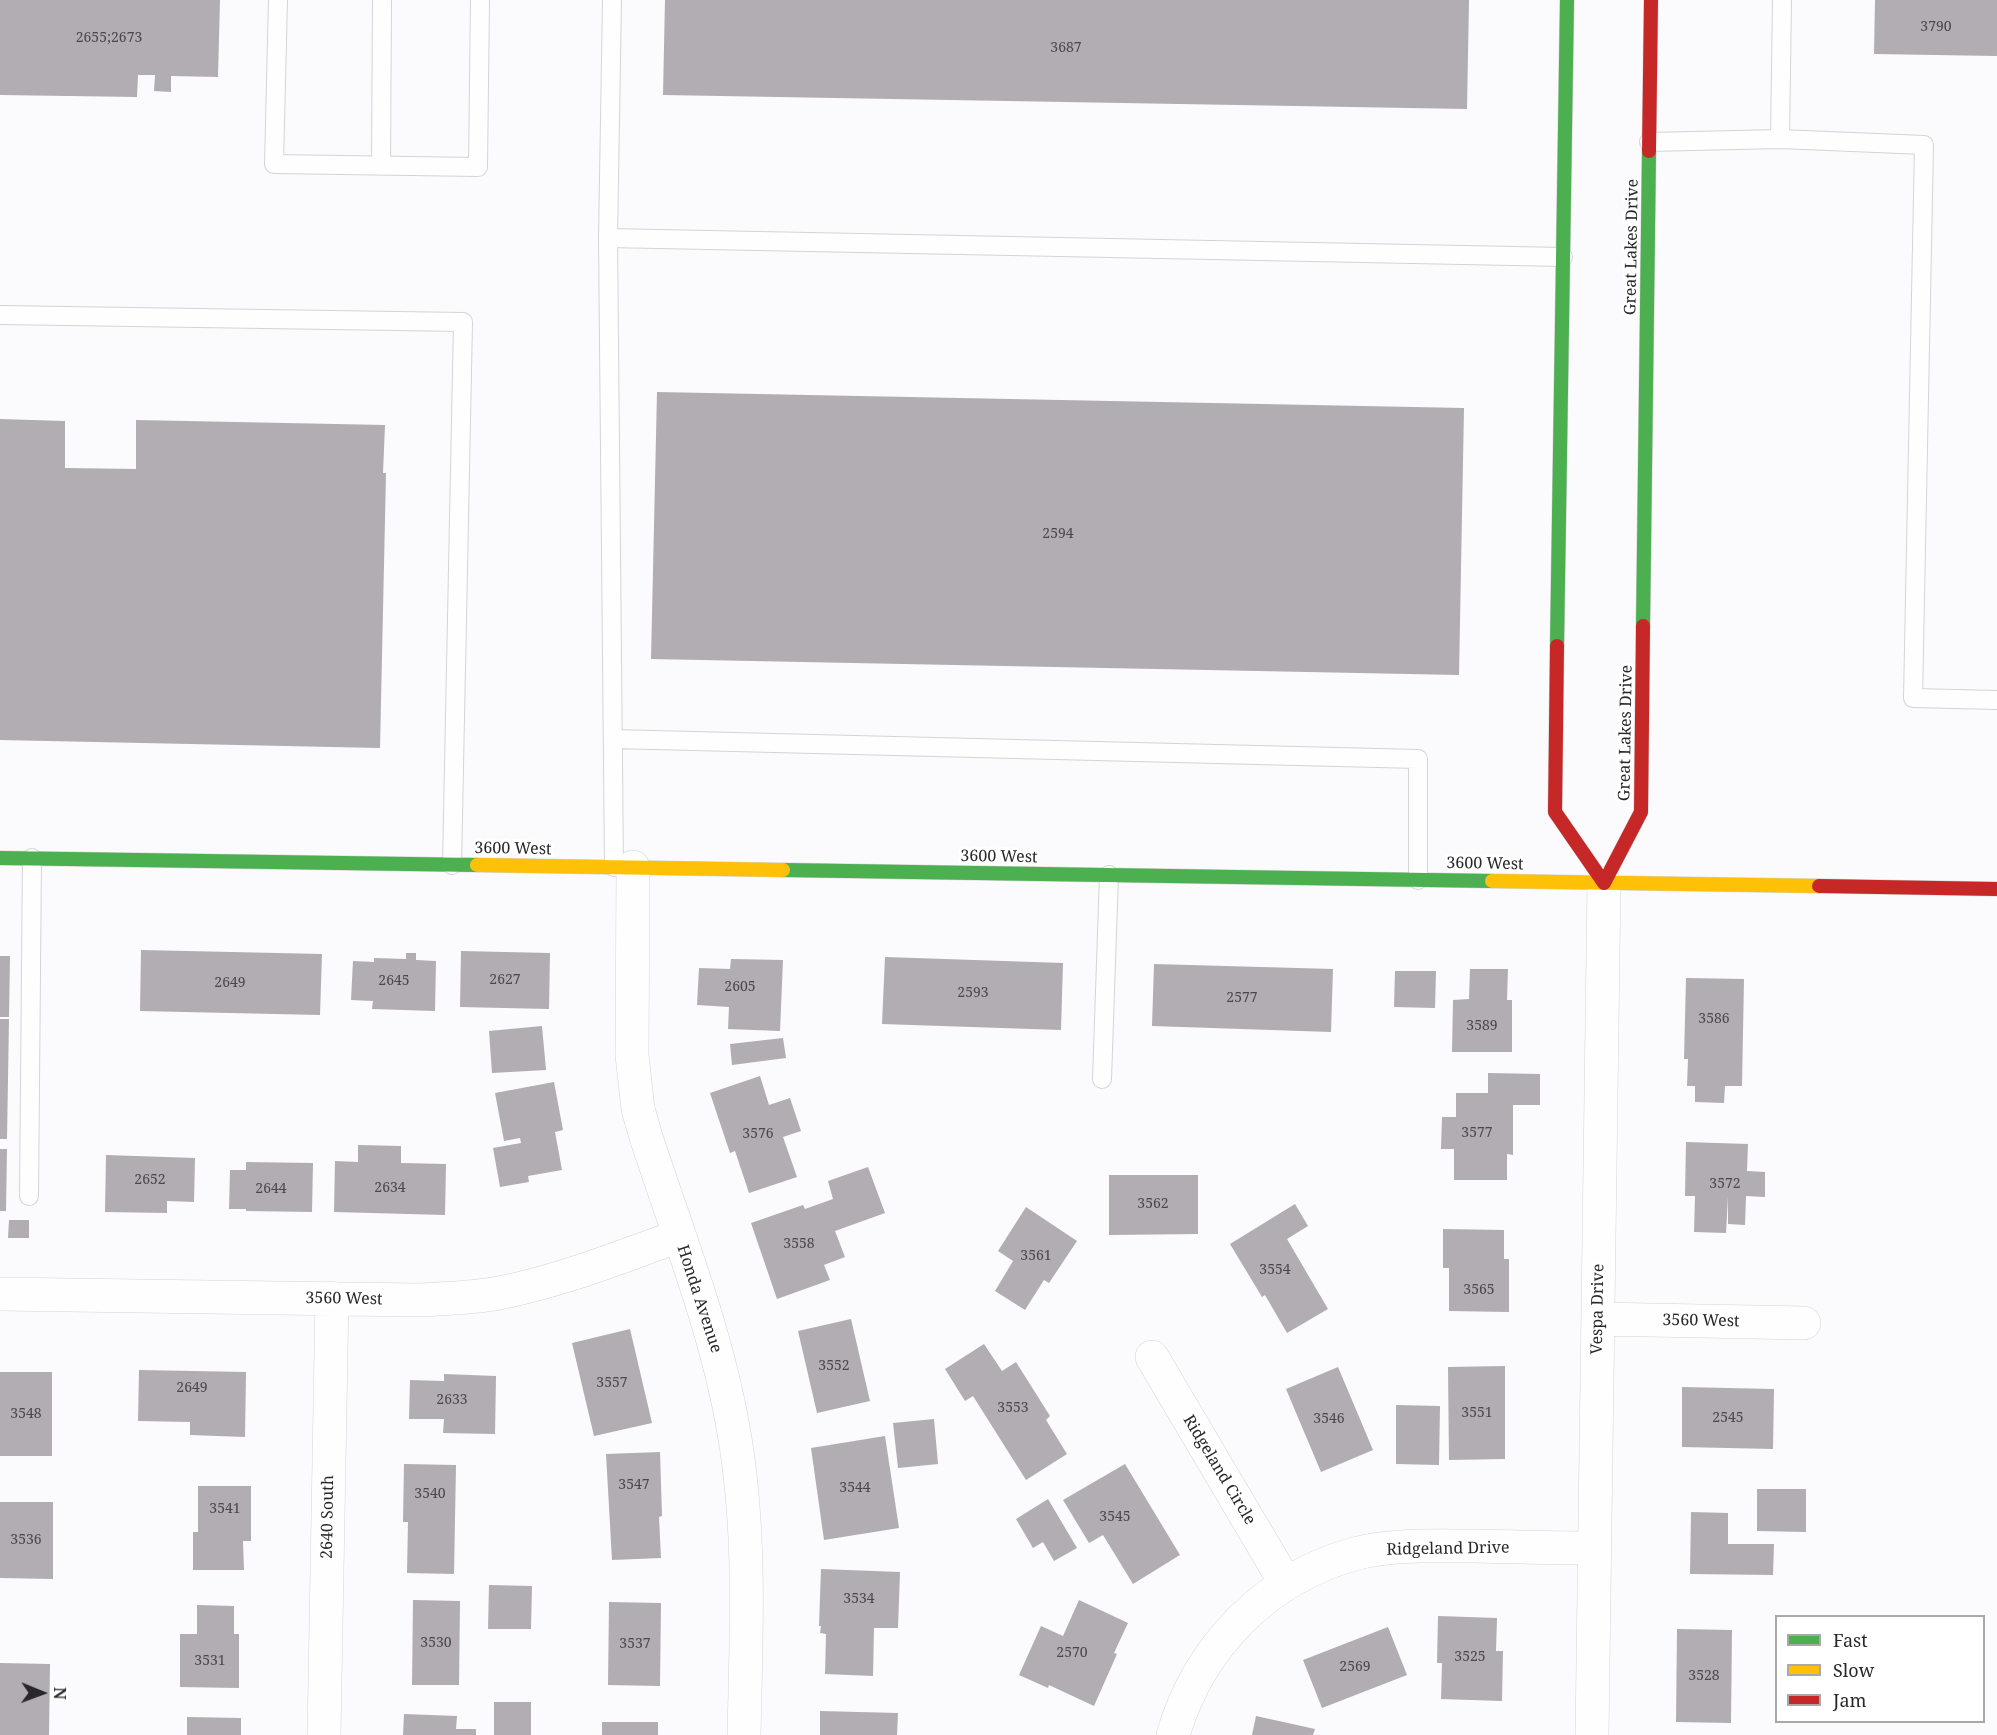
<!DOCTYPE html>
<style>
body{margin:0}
#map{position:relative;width:1997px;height:1735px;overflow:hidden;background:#fbfafc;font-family:"Noto Serif",serif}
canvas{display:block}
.legend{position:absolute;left:1775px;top:1615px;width:210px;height:108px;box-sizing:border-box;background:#fff;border:2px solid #a9a9a9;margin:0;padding:8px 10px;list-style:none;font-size:18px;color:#282729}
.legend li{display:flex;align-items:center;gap:12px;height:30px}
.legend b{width:30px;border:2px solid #a9a9a9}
.north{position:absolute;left:12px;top:1663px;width:60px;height:60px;-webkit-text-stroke:4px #fff;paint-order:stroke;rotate:91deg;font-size:16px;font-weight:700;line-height:24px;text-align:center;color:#282729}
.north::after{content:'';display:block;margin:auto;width:21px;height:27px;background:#282729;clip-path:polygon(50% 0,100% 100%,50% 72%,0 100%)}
</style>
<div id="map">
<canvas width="1997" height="1735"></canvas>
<ul class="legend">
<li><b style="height:8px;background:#4caf50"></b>Fast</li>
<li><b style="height:8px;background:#ffc107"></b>Slow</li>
<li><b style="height:8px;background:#c62828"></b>Jam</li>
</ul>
<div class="north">N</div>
</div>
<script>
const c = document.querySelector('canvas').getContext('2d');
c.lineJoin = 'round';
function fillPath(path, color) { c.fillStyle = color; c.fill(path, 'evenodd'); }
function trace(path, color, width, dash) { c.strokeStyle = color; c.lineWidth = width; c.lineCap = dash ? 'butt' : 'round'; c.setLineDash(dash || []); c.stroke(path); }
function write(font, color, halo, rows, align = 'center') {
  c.font = font + ' "Noto Serif",serif'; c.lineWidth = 6; c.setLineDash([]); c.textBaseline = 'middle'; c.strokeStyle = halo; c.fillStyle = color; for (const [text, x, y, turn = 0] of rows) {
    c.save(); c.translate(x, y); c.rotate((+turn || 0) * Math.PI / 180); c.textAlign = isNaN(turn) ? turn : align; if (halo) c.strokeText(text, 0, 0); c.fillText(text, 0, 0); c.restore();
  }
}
fillPath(new Path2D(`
 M 0,0 L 220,0 L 218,77 L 171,76 L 171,92 L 154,91 L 155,75 L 138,75 L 137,97 L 0,95 Z
 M 665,0 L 1469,0 L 1467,109 L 663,95 Z
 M 1875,0 L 1997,0 L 1997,56 L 1874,54 Z
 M 657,392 L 1464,408 L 1459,675 L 651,659 Z
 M 0,419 L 65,421 L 65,468 L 136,469 L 136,420 L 385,425 L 383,473 L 386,473 L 380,748 L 0,740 Z
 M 141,950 L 322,954 L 320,1015 L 140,1011 Z
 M 461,951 L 550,953 L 549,1009 L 460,1007 Z
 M 406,953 L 416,953 L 416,960 L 436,961 L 435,1011 L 372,1009 L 373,1001 L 351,1000 L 353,961 L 374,962 L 374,958 L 406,959 Z
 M 0,956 L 10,956 L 9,1017 L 0,1017 Z
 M 885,957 L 1063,963 L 1061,1030 L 882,1024 Z
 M 731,959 L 783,960 L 780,1031 L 728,1029 L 729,1007 L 697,1005 L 699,968 L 730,969 Z
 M 1154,964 L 1333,969 L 1331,1032 L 1152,1026 Z
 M 1470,969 L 1508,969 L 1507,1000 L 1512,1000 L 1512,1052 L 1452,1052 L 1453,1000 L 1469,999 Z
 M 1395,971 L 1436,971 L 1435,1008 L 1394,1007 Z
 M 1686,978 L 1744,979 L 1742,1086 L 1725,1086 L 1724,1103 L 1695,1102 L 1695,1086 L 1687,1086 L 1688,1059 L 1684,1059 Z
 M 0,1019 L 9,1019 L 7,1139 L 0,1139 Z
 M 542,1026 L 546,1070 L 492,1073 L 489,1031 Z
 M 783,1038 L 786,1058 L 732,1065 L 730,1044 Z
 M 1488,1073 L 1540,1074 L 1540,1105 L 1513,1105 L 1513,1155 L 1507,1154 L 1507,1180 L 1454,1180 L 1454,1149 L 1441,1149 L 1442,1117 L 1456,1117 L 1456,1093 L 1488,1093 Z
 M 760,1076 L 769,1105 L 790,1098 L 801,1131 L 783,1137 L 797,1177 L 749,1193 L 735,1151 L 730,1153 L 710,1093 Z
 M 554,1082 L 563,1130 L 555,1132 L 562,1170 L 528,1176 L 529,1182 L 500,1187 L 493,1148 L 521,1143 L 520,1138 L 504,1141 L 495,1093 Z
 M 1686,1142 L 1748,1144 L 1747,1171 L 1765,1172 L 1765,1197 L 1746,1196 L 1745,1225 L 1728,1224 L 1728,1197 L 1726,1233 L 1694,1232 L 1695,1196 L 1685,1196 Z
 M 358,1145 L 401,1146 L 401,1163 L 446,1164 L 445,1215 L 334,1212 L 335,1161 L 358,1162 Z
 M 0,1149 L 7,1149 L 6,1211 L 0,1211 Z
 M 106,1155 L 195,1158 L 194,1202 L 167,1201 L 167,1213 L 105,1212 Z
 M 246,1162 L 313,1163 L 312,1212 L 246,1211 L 246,1209 L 229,1209 L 230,1170 L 246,1170 Z
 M 868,1167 L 885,1213 L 835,1231 L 845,1257 L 824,1265 L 830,1280 L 777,1299 L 751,1223 L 803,1205 L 805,1209 L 833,1199 L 828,1181 Z
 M 1109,1175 L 1198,1175 L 1198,1234 L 1109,1235 Z
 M 1295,1204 L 1308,1226 L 1287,1239 L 1328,1309 L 1287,1333 L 1265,1295 L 1262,1297 L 1230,1244 Z
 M 1026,1207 L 1077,1241 L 1049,1283 L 1044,1280 L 1025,1310 L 995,1291 L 1013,1261 L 998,1251 Z
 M 9,1220 L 29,1220 L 29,1238 L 8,1238 Z
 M 1443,1229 L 1504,1230 L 1504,1259 L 1509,1259 L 1509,1312 L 1449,1311 L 1449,1268 L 1443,1268 Z
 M 851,1319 L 870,1401 L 817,1413 L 798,1331 Z
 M 630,1329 L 652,1423 L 594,1436 L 572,1343 Z
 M 984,1344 L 1002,1371 L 1016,1362 L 1050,1416 L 1046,1420 L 1067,1454 L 1026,1480 L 973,1396 L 965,1401 L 945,1369 Z
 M 1505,1366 L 1505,1459 L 1449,1460 L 1448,1367 Z
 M 1338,1367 L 1373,1450 L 1321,1472 L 1286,1389 Z
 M 139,1370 L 246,1372 L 245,1437 L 190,1435 L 190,1422 L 138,1421 Z
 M 0,1372 L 52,1372 L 52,1456 L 0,1456 Z
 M 444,1374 L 496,1376 L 495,1434 L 443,1433 L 444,1419 L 409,1419 L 410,1380 L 444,1381 Z
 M 1682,1387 L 1774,1389 L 1773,1449 L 1682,1447 Z
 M 1396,1405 L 1440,1406 L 1439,1465 L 1396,1464 Z
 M 934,1419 L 938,1464 L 898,1468 L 893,1423 Z
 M 885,1436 L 899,1528 L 824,1540 L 811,1448 Z
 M 660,1452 L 662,1516 L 659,1517 L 661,1558 L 612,1560 L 606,1454 Z
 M 404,1464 L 456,1465 L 454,1574 L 407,1573 L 408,1522 L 403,1522 Z
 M 1125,1464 L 1180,1555 L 1133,1584 L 1103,1535 L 1089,1543 L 1063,1500 Z
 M 198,1486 L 251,1486 L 251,1541 L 243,1541 L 244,1570 L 193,1570 L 193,1532 L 198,1532 Z
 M 1757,1489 L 1806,1489 L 1806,1532 L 1757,1531 Z
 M 1048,1499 L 1077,1548 L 1054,1561 L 1043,1542 L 1033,1548 L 1016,1519 Z
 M 0,1502 L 53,1502 L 53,1579 L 0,1578 Z
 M 1691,1512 L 1728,1513 L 1728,1544 L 1774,1544 L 1773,1575 L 1690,1574 Z
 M 821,1569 L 900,1572 L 898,1628 L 874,1628 L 873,1676 L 825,1674 L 826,1634 L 820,1633 L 821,1626 L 819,1626 Z
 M 489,1585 L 532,1586 L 531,1629 L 488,1629 Z
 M 413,1600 L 460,1601 L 459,1685 L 412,1685 Z
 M 1079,1600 L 1128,1623 L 1114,1653 L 1117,1654 L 1094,1706 L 1049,1685 L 1048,1688 L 1019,1675 L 1041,1626 L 1063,1636 Z
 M 609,1602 L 661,1603 L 660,1686 L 608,1685 Z
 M 197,1605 L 234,1606 L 234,1634 L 239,1634 L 239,1688 L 180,1687 L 180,1634 L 197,1634 Z
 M 1438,1616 L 1497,1618 L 1496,1651 L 1503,1651 L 1502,1701 L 1441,1699 L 1442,1663 L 1437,1663 Z
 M 1388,1627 L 1407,1675 L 1322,1708 L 1303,1660 Z
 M 1677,1629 L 1732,1630 L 1731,1723 L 1676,1722 Z
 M 0,1663 L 50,1664 L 49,1735 L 0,1735 Z
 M 494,1702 L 531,1702 L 531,1735 L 494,1735 Z
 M 820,1711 L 898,1713 L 897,1735 L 820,1735 Z
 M 404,1714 L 457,1716 L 456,1729 L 476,1729 L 476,1735 L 403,1735 Z
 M 1256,1716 L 1315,1729 L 1313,1735 L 1252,1735 Z
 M 187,1717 L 241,1718 L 241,1735 L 187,1735 Z
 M 602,1722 L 658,1722 L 658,1735 L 602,1735 Z`), '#b1adb3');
const lane = new Path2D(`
 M 278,0 L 274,164 L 478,167 L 480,0
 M 1780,139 L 1782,0
 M 1649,142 L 1780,139 L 1924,145 L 1913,698 L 1997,700
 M 381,166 L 382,0
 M 608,238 L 612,0
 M 0,315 L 463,322 L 452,865
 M 613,739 L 1418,759 L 1418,880
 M 614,867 L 608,238 L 1563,257
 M 1102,1079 L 1109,875
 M 29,1196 L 32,858`);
const street = new Path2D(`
 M 633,867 L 632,1055 L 638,1109 L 646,1137 C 679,1238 720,1339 736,1445 C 751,1541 746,1639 744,1735
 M 0,1294 L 417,1300 C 445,1299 472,1298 499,1293 C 561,1281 620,1257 679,1236
 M 1598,1319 L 1804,1323
 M 1152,1357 L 1285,1582
 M 324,1735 L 332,1298
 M 1173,1735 C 1199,1647 1265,1579 1354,1554 C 1392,1544 1433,1546 1472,1546 C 1513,1547 1553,1548 1594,1548
 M 1592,1735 L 1604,883`);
const fast = new Path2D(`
 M 1643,626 L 1649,151
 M 1557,646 L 1567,0
 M 0,858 L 477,865
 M 783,870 L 1492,881`);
const slow = new Path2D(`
 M 477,865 L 783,870
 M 1492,881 L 1819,886`);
const jam = new Path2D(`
 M 1649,151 L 1651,0
 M 1557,646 L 1555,812 L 1604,883
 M 1604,883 L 1641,812 L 1643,626
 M 1819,886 L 1997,889`);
trace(lane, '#d4d4d6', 20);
trace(street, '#d4d4d6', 34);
trace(fast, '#d4d4d6', 15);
trace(slow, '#d4d4d6', 15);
trace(jam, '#d4d4d6', 15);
trace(lane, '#fefeff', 18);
trace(street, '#fefeff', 33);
trace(fast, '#4caf50', 14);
trace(slow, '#ffc107', 14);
trace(jam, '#c62828', 14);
write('14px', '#4a484c', null, [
 ["3790",1936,27],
 ["2655;2673",109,38],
 ["3687",1066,48],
 ["2594",1058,534],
 ["2627",505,980],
 ["2645",394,981],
 ["2649",230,983],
 ["2605",740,987],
 ["2593",973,993],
 ["2577",1242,998],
 ["3586",1714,1019],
 ["3589",1482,1026],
 ["3577",1477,1133],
 ["3576",758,1134],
 ["2652",150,1180],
 ["3572",1725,1184],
 ["2634",390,1188],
 ["2644",271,1189],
 ["3562",1153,1204],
 ["3558",799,1244],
 ["3561",1036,1256],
 ["3554",1275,1270],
 ["3565",1479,1290],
 ["3552",834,1366],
 ["3557",612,1383],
 ["2649",192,1388],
 ["2633",452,1400],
 ["3553",1013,1408],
 ["3551",1477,1413],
 ["3548",26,1414],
 ["2545",1728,1418],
 ["3546",1329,1419],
 ["3547",634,1485],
 ["3544",855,1488],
 ["3540",430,1494],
 ["3541",225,1509],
 ["3545",1115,1517],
 ["3536",26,1540],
 ["3534",859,1599],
 ["3530",436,1643],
 ["3537",635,1644],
 ["2570",1072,1653],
 ["3525",1470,1657],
 ["3531",210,1661],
 ["2569",1355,1667],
 ["3528",1704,1676]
]);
write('16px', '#282729', '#fff', [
 ["Great Lakes Drive",1632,247,-89],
 ["Great Lakes Drive",1626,733,-89],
 ["3600 West",513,849,1],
 ["3600 West",999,857,1],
 ["3600 West",1485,864,1],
 ["3560 West",344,1299,1],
 ["Honda Avenue",699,1299,72],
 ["Vespa Drive",1598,1309,-89],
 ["3560 West",1701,1321,1],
 ["Ridgeland Circle",1219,1470,59],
 ["2640 South",328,1517,-89],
 ["Ridgeland Drive",1448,1549,-1]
]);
</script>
